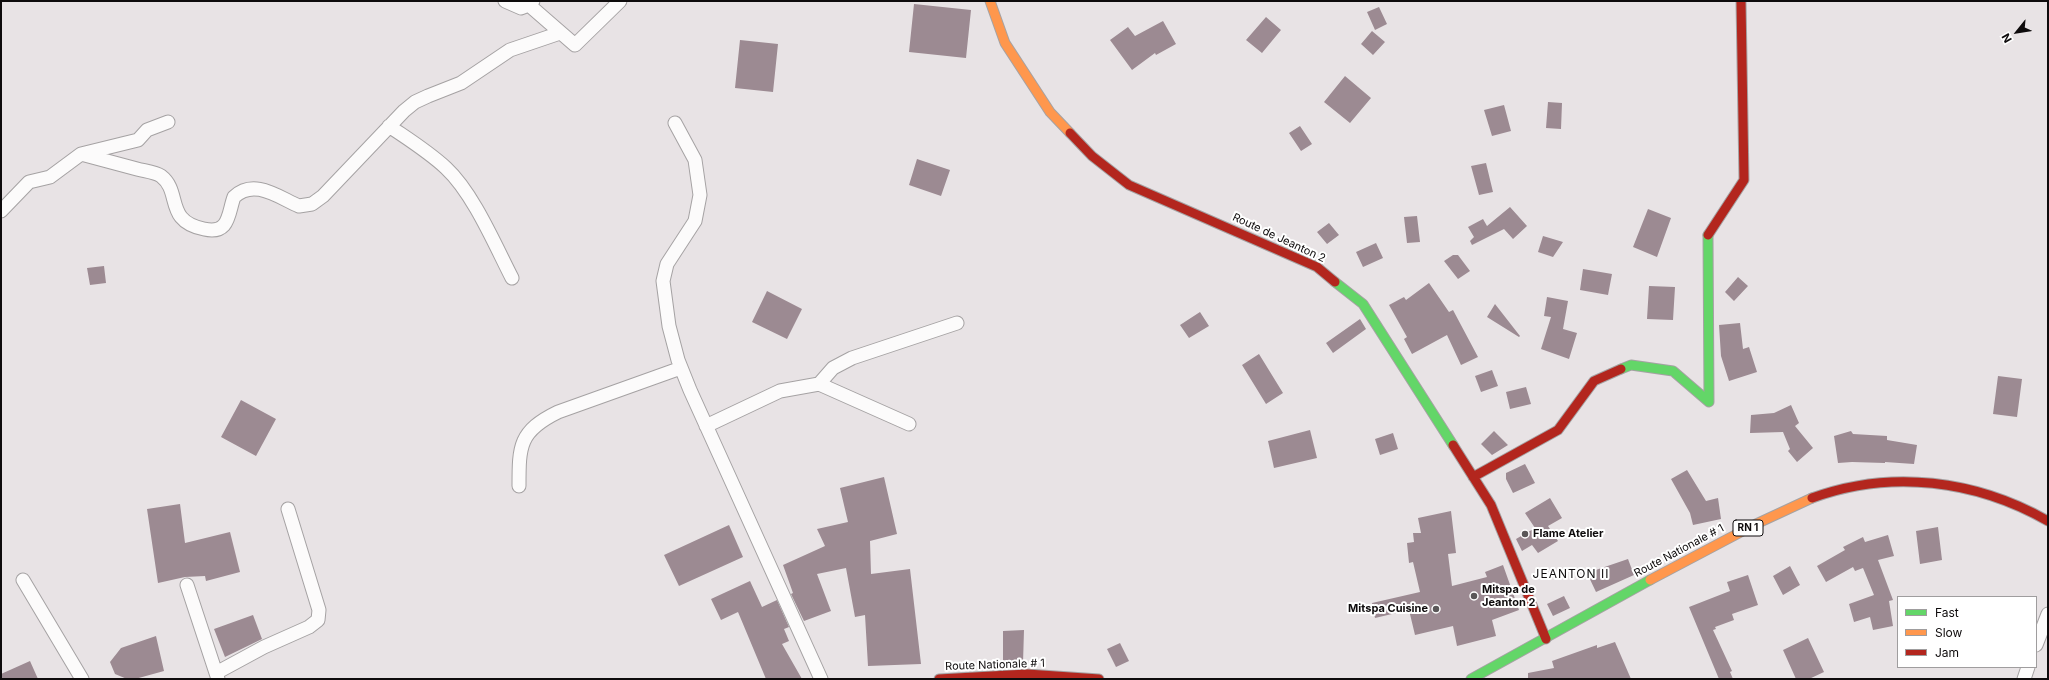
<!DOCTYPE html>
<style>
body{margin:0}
#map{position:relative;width:2049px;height:680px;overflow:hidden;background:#e8e3e5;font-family:Inter,sans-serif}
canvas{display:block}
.frame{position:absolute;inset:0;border:2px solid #0e0b0c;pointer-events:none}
.legend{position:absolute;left:1897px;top:596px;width:140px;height:72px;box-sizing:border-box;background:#fff;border:1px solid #9f9d9e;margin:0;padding:5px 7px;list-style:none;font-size:12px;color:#0e0b0c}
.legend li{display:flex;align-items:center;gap:8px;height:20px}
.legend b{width:20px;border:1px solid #9f9d9e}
.north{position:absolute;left:1997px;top:12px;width:40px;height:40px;-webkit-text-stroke:3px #fff;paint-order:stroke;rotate:240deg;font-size:11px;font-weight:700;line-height:16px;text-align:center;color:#0e0b0c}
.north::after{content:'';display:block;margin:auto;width:14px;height:18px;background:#0e0b0c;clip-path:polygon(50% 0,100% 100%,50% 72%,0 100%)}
</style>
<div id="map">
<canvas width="2049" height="680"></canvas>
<div class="frame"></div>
<ul class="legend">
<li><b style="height:5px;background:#63d668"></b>Fast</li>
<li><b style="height:5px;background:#ff974d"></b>Slow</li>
<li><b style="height:5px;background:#b3261e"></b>Jam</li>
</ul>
<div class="north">N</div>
</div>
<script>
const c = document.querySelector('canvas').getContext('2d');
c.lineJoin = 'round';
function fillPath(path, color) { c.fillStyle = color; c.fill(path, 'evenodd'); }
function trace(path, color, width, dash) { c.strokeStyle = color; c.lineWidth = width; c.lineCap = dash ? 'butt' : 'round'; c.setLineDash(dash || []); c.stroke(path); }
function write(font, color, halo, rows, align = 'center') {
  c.font = font + ' Inter,sans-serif'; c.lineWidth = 4; c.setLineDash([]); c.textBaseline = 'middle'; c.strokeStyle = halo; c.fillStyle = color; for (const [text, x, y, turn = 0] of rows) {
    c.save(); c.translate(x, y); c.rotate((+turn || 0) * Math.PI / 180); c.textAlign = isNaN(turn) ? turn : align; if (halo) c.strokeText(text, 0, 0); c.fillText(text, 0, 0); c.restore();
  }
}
fillPath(new Path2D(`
 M 914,4 L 971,10 L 966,58 L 909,52 Z
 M 1379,7 L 1387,24 L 1375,30 L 1367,12 Z
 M 1266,17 L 1281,30 L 1262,53 L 1246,40 Z
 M 1163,21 L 1176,44 L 1156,55 L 1155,53 L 1132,70 L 1110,40 L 1128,27 L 1135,36 Z
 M 1372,31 L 1385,42 L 1373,55 L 1361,44 Z
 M 740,40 L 778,44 L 773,92 L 735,88 Z
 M 1345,76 L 1371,98 L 1350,123 L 1324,102 Z
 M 1548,102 L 1562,103 L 1561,129 L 1546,128 Z
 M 1504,105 L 1511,131 L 1492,136 L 1484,110 Z
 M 1300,126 L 1312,144 L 1301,151 L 1289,133 Z
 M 917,159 L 950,170 L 941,196 L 909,185 Z
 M 1486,163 L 1493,192 L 1479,195 L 1471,166 Z
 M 1510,207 L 1527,226 L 1513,239 L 1504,229 L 1472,245 L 1470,241 L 1474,237 L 1468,227 L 1483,219 L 1487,226 Z
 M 1648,209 L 1671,218 L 1657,257 L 1633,247 Z
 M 1417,216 L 1420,242 L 1407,243 L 1404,217 Z
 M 1329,223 L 1339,235 L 1327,244 L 1317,232 Z
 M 1543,236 L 1563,242 L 1553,257 L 1538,252 Z
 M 1376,243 L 1383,258 L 1363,267 L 1356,252 Z
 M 1453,255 L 1458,255 L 1470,271 L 1458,279 L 1444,261 Z
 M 104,266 L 106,283 L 90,285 L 87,268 Z
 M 1583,269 L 1612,274 L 1608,295 L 1580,290 Z
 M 1738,277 L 1748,286 L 1734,301 L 1725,292 Z
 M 1429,283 L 1449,312 L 1453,310 L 1478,357 L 1461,365 L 1447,335 L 1412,354 L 1404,339 L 1407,337 L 1389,305 L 1404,297 L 1406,300 Z
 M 1649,286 L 1675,287 L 1673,320 L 1647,319 Z
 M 767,291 L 802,309 L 787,339 L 752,322 Z
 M 1547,297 L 1568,301 L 1563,329 L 1577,333 L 1569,359 L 1541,349 L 1551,317 L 1544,316 Z
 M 1495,304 L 1520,336 L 1519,337 L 1487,317 Z
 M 1200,312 L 1209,326 L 1189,338 L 1180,325 Z
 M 1360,319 L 1366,329 L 1333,353 L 1326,343 Z
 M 1740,323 L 1743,349 L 1749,347 L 1757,372 L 1729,381 L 1721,356 L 1719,325 Z
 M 1259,354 L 1283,393 L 1266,404 L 1242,365 Z
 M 1492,370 L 1498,386 L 1481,392 L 1475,376 Z
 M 1998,376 L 2022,379 L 2017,417 L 1993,414 Z
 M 1526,387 L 1531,404 L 1510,409 L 1506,392 Z
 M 241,400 L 276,419 L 256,456 L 221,437 Z
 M 1791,405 L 1799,423 L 1795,426 L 1813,448 L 1797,462 L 1788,451 L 1790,449 L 1783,432 L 1750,433 L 1751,415 L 1774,413 Z
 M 1310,430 L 1317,458 L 1274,468 L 1268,441 Z
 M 1494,431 L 1508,445 L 1492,455 L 1481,444 Z
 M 1851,431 L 1853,434 L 1887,436 L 1887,440 L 1917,445 L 1914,464 L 1885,462 L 1885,463 L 1852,462 L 1838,463 L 1834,436 Z
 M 1393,433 L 1398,449 L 1380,455 L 1375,439 Z
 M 1525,464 L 1535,483 L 1513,493 L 1506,479 L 1506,473 Z
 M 1687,470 L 1706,501 L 1718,498 L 1721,519 L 1693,525 L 1690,513 L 1671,479 Z
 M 884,477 L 897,534 L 870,541 L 871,574 L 910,569 L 921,664 L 868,666 L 865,615 L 855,617 L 846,568 L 817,574 L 831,611 L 804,621 L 791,594 L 793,593 L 783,565 L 825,546 L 817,529 L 848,522 L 840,488 Z
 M 1550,498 L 1562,518 L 1548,526 L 1558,541 L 1538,553 L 1532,545 L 1522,551 L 1516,539 L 1535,528 L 1525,513 Z
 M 180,504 L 185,543 L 230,532 L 240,572 L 206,581 L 205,576 L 185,577 L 158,583 L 147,509 Z
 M 1451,511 L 1456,553 L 1448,554 L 1452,586 L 1487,577 L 1485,572 L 1503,565 L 1519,610 L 1492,620 L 1496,636 L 1457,646 L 1453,626 L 1415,635 L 1409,610 L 1375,618 L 1372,603 L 1420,592 L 1413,562 L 1409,563 L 1407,543 L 1414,542 L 1413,533 L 1421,533 L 1418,518 Z
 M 729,525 L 743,557 L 679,586 L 664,555 Z
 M 1938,527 L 1942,560 L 1920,564 L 1916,531 Z
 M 1888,535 L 1894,556 L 1878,560 L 1893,600 L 1889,601 L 1893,626 L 1873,630 L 1870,617 L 1854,622 L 1849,604 L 1874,595 L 1863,568 L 1855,571 L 1853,567 L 1826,582 L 1817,566 L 1845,550 L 1843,547 L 1863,537 L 1865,542 Z
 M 1628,559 L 1634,575 L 1596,592 L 1587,573 Z
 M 1790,566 L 1800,585 L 1783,595 L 1773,576 Z
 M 1748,575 L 1758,605 L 1732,614 L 1734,620 L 1715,627 L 1716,629 L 1713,630 L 1732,671 L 1730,672 L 1733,679 L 1719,679 L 1689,607 L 1730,591 L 1727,582 Z
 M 750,581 L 762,607 L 777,600 L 789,627 L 784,629 L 789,641 L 782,644 L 802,679 L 766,679 L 738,612 L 721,620 L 711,599 Z
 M 1564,596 L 1570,608 L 1553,616 L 1547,604 Z
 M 253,615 L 262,639 L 225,657 L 214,629 Z
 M 1024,630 L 1023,663 L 1003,663 L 1003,631 Z
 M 156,636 L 164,671 L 135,679 L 127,679 L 115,674 L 110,662 L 121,648 Z
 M 1808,638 L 1824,672 L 1809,679 L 1796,679 L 1783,650 Z
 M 1615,642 L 1631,679 L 1528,679 L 1528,673 L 1554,668 L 1552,661 L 1597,645 L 1597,648 Z
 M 1120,643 L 1129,661 L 1116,667 L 1107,649 Z
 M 30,661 L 38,679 L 1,679 L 1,674 Z`), '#9c8a92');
const street = new Path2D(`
 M 505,1 L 521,8 L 529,5 L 533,1
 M 529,5 L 575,45 L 620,1
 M 675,123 L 695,160 L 700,195 L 695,221 L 667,264 L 663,281 L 669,326 L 678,360 L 690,390 L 821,679
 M 389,126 C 408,139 429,152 446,168 C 473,193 495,245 512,278
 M 81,154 C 100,159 119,164 137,169 C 144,171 155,172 161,176 C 182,192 164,221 204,229 C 230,235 228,213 234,197 C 254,178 278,197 299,206 L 312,204 L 323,196 L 404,111 L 415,102 L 428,96 L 461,83 L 510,50 L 560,33
 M 1,211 L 29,182 L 50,177 L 81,154 L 138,140 L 147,130 L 168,122
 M 819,384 L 909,424
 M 706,426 L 780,391 L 819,384 L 833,368 L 852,358 L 957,323
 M 519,486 C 519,446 519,431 558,412 L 681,368
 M 23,580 L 82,679
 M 187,585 L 218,679
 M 2036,645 L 2048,614
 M 216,673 L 264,647 L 309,627 L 318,620 L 319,610 L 288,509
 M 2024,679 L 2028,667`);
const fast = new Path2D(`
 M 1335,282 L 1363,304 L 1453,445
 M 1621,369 L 1631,365 L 1673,371 L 1709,402 L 1708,235
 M 1471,679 L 1650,580`);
const slow = new Path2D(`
 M 990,1 L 1005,43 L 1050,112 L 1070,133
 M 1650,580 L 1756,524 L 1812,498`);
const jam = new Path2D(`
 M 1070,133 L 1092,156 L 1129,185 L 1317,267 L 1335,282
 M 1708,235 L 1744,180 L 1741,1
 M 1453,445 L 1491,505 L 1546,639
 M 1473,477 L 1558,430 L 1594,381 L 1621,369
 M 1812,498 C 1891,469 1976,480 2048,521
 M 939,679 L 1027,674 L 1099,679`);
trace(street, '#a5a2a3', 15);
trace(fast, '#a5a2a3', 11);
trace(slow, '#a5a2a3', 11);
trace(jam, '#a5a2a3', 11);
trace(street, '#fcfbfb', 13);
trace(fast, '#63d668', 9);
trace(slow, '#ff974d', 9);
trace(jam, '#b3261e', 9);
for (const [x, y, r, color] of [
 [1525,534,4,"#5a5758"],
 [1474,596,4,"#5a5758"],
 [1436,609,4,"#5a5758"]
]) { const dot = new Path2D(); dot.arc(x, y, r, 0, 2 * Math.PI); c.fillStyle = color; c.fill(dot); trace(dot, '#fff', 1.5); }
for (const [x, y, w] of [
 [1748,528,30]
]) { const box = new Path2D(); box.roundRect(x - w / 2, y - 8, w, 16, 3); c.fillStyle = '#fff'; c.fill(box); trace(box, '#0e0b0c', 1); }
write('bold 10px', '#0e0b0c', null, [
 ["RN 1",1748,528]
]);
write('11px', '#0e0b0c', '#fff', [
 ["Route de Jeanton 2",1279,238,25],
 ["Route Nationale # 1",1679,551,-28],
 ["Route Nationale # 1",995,665,-2]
]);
write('bold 11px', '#0e0b0c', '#fff', [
 ["Flame Atelier",1533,534],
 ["Mitspa de",1482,590],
 ["Jeanton 2",1482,603],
 ["Mitspa Cuisine",1428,609,"right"]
], 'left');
c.letterSpacing = '1px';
write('12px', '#0e0b0c', '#fff', [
 ["JEANTON II",1571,574]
]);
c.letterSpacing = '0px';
</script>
